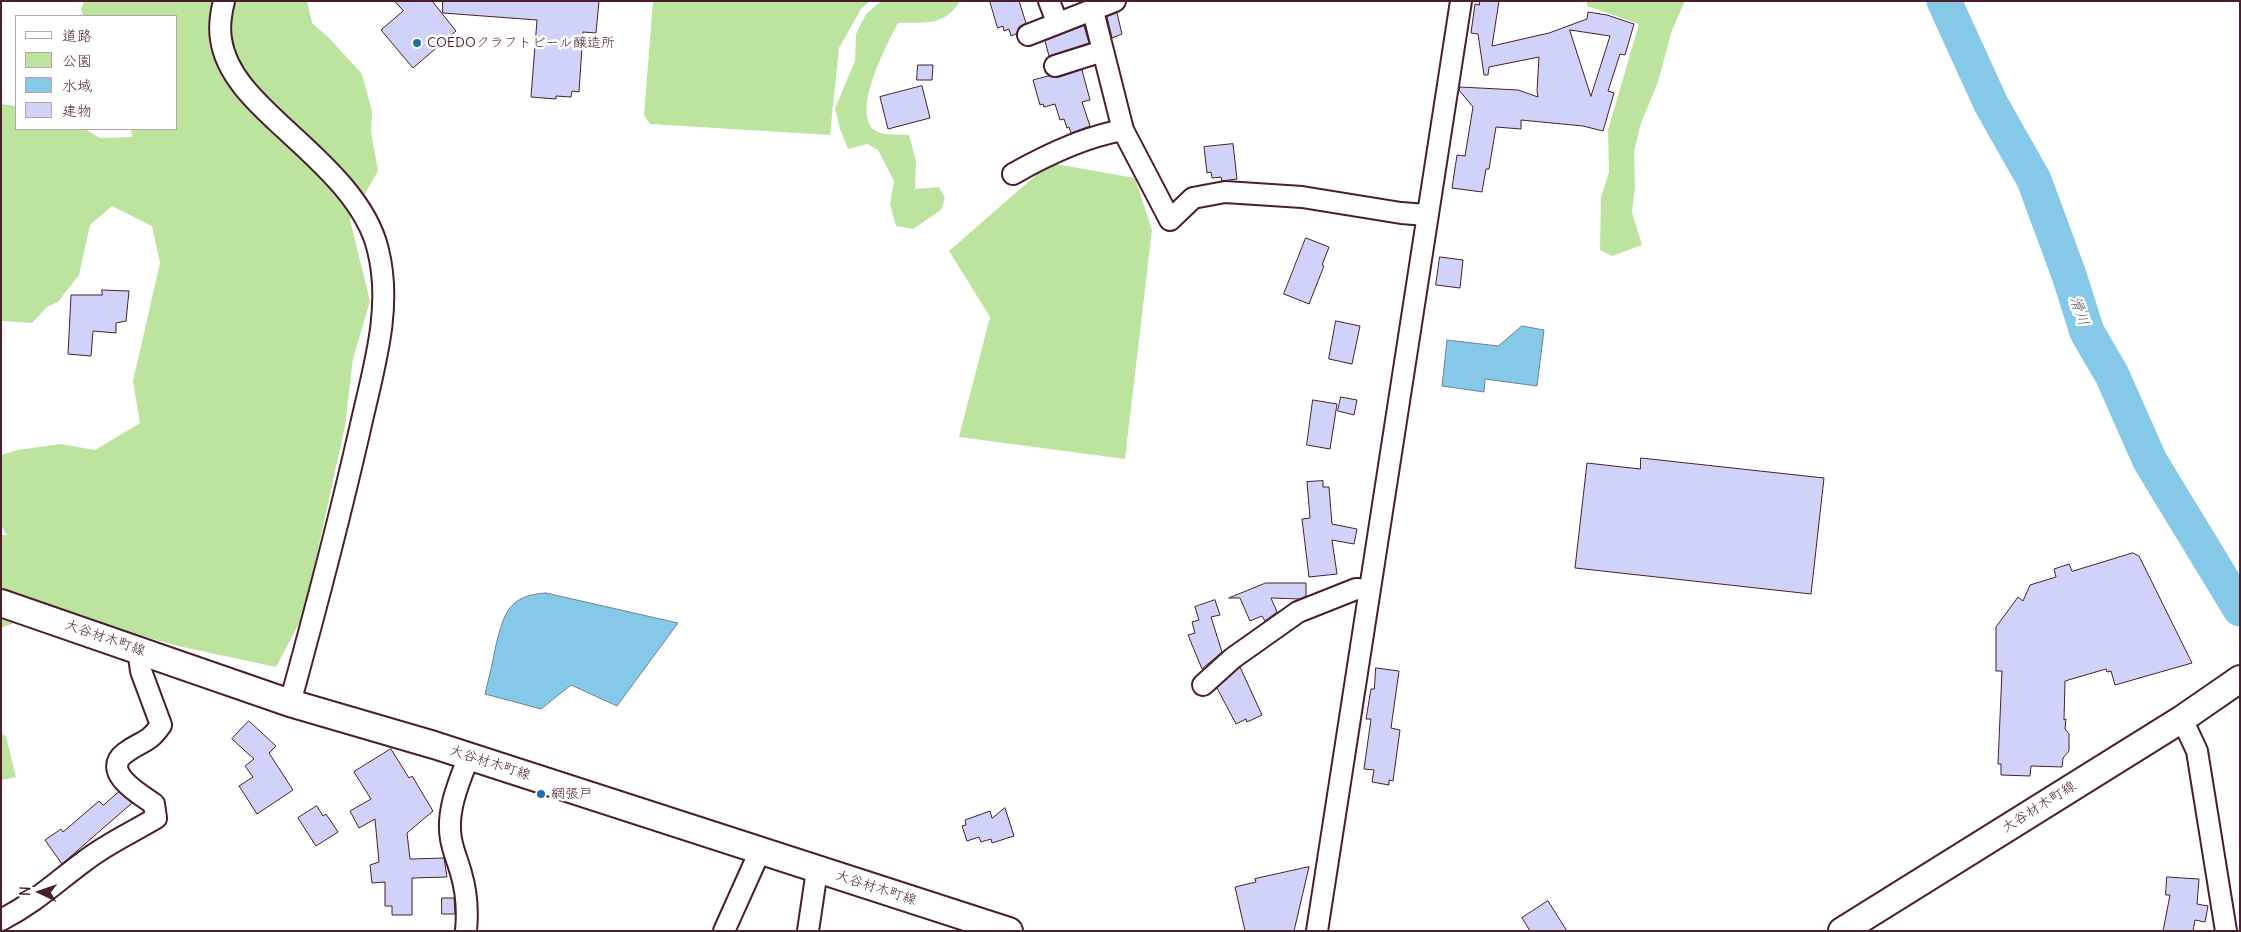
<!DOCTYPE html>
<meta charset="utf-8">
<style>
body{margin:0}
#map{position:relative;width:2241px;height:932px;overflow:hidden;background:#fff;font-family:Delius,"Klee One",sans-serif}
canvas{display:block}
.frame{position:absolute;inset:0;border:2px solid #4a1f2b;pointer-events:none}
.legend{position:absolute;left:15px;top:15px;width:162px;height:115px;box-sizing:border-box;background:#fff;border:1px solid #b7a5aa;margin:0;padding:6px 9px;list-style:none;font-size:15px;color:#4a1f2b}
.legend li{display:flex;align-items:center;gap:10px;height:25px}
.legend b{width:25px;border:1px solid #b7a5aa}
.north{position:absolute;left:15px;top:867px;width:50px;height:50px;-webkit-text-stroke:4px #fff;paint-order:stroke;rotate:273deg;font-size:14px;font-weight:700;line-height:20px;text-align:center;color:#4a1f2b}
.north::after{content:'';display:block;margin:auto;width:18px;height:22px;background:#4a1f2b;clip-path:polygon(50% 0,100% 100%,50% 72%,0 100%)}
</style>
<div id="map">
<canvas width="2241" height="932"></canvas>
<div class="frame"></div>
<ul class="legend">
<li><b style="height:6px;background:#fff"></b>道路</li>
<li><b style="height:14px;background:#bce49f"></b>公園</li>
<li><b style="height:14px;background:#86c8e7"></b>水域</li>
<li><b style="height:14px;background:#d0d2fa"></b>建物</li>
</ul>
<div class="north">N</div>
</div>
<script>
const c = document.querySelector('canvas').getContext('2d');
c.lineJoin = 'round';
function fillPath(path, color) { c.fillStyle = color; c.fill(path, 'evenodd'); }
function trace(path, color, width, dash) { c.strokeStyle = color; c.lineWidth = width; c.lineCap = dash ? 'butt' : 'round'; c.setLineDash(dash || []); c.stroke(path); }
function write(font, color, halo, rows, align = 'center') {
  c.font = font + ' Delius,"Klee One",sans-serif'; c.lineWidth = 5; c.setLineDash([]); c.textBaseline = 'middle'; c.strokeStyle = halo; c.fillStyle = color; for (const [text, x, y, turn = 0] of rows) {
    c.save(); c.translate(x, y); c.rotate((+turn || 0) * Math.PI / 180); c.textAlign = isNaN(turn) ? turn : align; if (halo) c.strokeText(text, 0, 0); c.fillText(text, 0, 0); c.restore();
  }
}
fillPath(new Path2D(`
 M 84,1 L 307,1 L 312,23 L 329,38 L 362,74 L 372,111 L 371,132 L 378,171 L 350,220 L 370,301 L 353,359 L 345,426 L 304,614 L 276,667 L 178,646 L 48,610 L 1,628 L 1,535 L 7,535 L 1,526 L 1,455 L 17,450 L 61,444 L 95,450 L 140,423 L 133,381 L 160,263 L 152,226 L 112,206 L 90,225 L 79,275 L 58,302 L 47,307 L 32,323 L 1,321 L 1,104 L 16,106 L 16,129 L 85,129 L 100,138 L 133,137 L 130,129 L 176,129 L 176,16 L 83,16 L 81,10 Z
 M 653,1 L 870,1 L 861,9 L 839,48 L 830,135 L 650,124 L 644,115 Z
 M 960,1 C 945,27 923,22 898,23 C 888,42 847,118 878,132 C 887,136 900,134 909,135 L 916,161 L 915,189 L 939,187 L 945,198 L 941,210 L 913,229 L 896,226 L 890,204 L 894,181 L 878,150 L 867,144 L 848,149 L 840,129 L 835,108 L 855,61 L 856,34 L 866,14 L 880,2 Z
 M 1587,1 L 1685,1 L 1672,30 L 1658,82 L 1641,123 L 1634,152 L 1635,187 L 1632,212 L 1642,245 L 1612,256 L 1600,250 L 1601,197 L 1609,172 L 1608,130 L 1639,24 L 1587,6 Z
 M 1050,163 L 1135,178 L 1152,230 L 1125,459 L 959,437 L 990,317 L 949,251 Z
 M 1,734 L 6,736 L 16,777 L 1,780 Z`), '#bce49f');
const water = new Path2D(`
 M 1522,326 L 1544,330 L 1537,386 L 1485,379 L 1484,392 L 1442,386 L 1447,340 L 1498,346 Z
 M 546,593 L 678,623 L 617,706 L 571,685 L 541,709 L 485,694 C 489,678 493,661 496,645 C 504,613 509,595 546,593 Z`);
fillPath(water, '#86c8e7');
trace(water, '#6e849c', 1);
trace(new Path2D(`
 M 1944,1 L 1991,104 L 2034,180 L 2069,275 L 2087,332 L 2112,375 L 2150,461 L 2240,609`), '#86c8e7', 35);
const building = new Path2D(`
 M 395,1 L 432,1 L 456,31 L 413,68 L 381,30 L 403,11 Z
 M 443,1 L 599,1 L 596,33 L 583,32 L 579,92 L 572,91 L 571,97 L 556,96 L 556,99 L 531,97 L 537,20 L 443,13 Z
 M 990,1 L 1019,1 L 1026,23 L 1019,27 L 1016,34 L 1011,36 L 1009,29 L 1004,31 L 1003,26 L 998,28 Z
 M 1480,1 L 1499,1 L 1492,46 L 1549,33 L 1587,19 L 1588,12 L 1607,15 L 1634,24 L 1625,55 L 1620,54 L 1608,91 L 1614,93 L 1603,131 L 1583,126 L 1521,120 L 1521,129 L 1496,127 L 1489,169 L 1486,169 L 1482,192 L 1452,188 L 1457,155 L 1465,156 L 1473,107 L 1459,90 L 1460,87 L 1518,90 L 1538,97 L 1537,91 L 1539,57 L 1489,67 L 1488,75 L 1484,75 L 1478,34 L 1471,33 L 1475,4 L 1479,5 ZM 1570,30 L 1610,36 L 1591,96 Z
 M 1117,13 L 1122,34 L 1112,38 L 1107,17 Z
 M 1084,26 L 1089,43 L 1049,56 L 1045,41 Z
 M 918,65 L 933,65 L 932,80 L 917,80 Z
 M 1082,70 L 1090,100 L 1082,102 L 1090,126 L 1071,133 L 1069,127 L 1067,128 L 1064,119 L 1060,120 L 1055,104 L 1044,107 L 1043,104 L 1040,105 L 1033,80 L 1048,76 L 1059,77 Z
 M 922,86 L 930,118 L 888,129 L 880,97 Z
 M 1233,144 L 1237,179 L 1222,181 L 1221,177 L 1212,178 L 1211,172 L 1207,173 L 1204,147 Z
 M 1306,238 L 1329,247 L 1322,265 L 1324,266 L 1309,304 L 1284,294 Z
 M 1440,257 L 1463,260 L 1460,288 L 1436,285 Z
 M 102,290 L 129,291 L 126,321 L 116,323 L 116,333 L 93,331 L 91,356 L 68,354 L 71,295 L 102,295 Z
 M 1336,321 L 1360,326 L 1352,364 L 1329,359 Z
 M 1341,397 L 1357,400 L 1354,415 L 1338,411 Z
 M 1313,400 L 1337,404 L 1330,449 L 1307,445 Z
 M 1641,458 L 1824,478 L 1811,594 L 1575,568 L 1587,463 L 1640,469 Z
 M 1323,481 L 1323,487 L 1329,487 L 1332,524 L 1357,529 L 1354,544 L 1332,540 L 1337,574 L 1309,577 L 1302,519 L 1310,518 L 1307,482 Z
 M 2133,553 L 2139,556 L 2192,663 L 2115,685 L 2111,671 L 2107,672 L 2106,669 L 2065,681 L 2064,720 L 2066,719 L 2065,729 L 2069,734 L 2069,751 L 2063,758 L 2062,767 L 2031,766 L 2030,776 L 2001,775 L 2001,764 L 1998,764 L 2002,671 L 1996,671 L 1996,627 L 2018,597 L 2023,601 L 2030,585 L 2056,577 L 2054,569 L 2069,564 L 2072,571 Z
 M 1266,583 L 1306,583 L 1306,596 L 1300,599 L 1271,598 L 1277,612 L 1265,621 L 1262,616 L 1250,621 L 1240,598 L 1229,598 Z
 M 1215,600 L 1220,615 L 1211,617 L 1222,652 L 1202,669 L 1188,635 L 1195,633 L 1192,622 L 1199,620 L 1195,607 Z
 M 1240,667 L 1262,715 L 1247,722 L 1246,719 L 1236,724 L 1217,688 Z
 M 1376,668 L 1399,671 L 1391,728 L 1400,730 L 1393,781 L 1389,780 L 1389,785 L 1372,782 L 1374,770 L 1364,769 L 1371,719 L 1366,719 L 1371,689 L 1374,689 Z
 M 249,721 L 276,746 L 269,753 L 293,790 L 257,814 L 239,786 L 253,777 L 245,766 L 254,759 L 232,739 Z
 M 391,749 L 409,778 L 412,776 L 433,811 L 407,833 L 410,859 L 444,858 L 447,877 L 412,878 L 412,915 L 392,915 L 392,906 L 385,906 L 385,882 L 372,883 L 370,865 L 379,862 L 375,819 L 359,828 L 350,811 L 371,799 L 354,772 Z
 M 119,792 L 132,803 L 62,864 L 45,840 L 61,829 L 63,832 L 99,801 L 103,805 Z
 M 317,806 L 323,816 L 326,814 L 338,832 L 316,846 L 298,818 Z
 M 1005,808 L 1014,836 L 992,843 L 991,839 L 981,842 L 979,837 L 967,841 L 962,826 L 966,825 L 965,820 L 990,811 L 992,818 Z
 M 1309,867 L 1294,931 L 1245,931 L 1235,887 L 1256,882 L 1255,879 Z
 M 2167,877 L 2199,879 L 2197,904 L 2208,906 L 2205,922 L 2195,920 L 2193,931 L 2163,931 L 2170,895 L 2166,895 Z
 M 442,898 L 454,898 L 455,914 L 442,914 Z
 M 1548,901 L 1567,931 L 1530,931 L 1522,918 Z`);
fillPath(building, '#d0d2fa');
trace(building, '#4a1f2b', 1);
const minor = new Path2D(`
 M 224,1 C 221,13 219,27 221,39 C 226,76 259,105 285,129 C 320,161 367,202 378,250 C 393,309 373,370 360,429 C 339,521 315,612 290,703
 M 1049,1 L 1057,22
 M 1093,11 L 1123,130 L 1170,220 L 1193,198 L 1225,192 L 1302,197 L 1401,213 L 1427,215
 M 1028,35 L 1115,1
 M 1055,66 L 1103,51
 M 1013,174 C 1048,154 1084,137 1123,130
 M 1203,685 L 1233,658 L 1298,612 L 1356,589 L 1369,590
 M 2182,719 L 2197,751 L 2226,931
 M 1,920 C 36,902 56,882 86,860 C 108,843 133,832 156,818 L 154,804 C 141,795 100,772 125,753 C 142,740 147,745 161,725 L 141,671 L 138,649
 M 466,931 C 468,910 467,893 461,873 C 458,862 453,851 451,839 C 446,811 459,782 469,756
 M 724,931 L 760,851
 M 808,931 L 817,870
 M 1317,931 L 1461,1`);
const major = new Path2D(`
 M 1,603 L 290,703 L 434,745 L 1009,931
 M 1842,931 L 2182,719 L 2240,679`);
trace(minor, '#4a1f2b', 24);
trace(major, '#4a1f2b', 30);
trace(minor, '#fff', 20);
trace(major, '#fff', 26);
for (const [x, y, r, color] of [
 [417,43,5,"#1f6fb2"],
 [541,794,5,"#1f6fb2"]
]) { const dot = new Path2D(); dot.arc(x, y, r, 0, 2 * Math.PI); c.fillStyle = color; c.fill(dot); trace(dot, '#fff', 2); }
write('14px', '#4a1f2b', '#fff', [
 ["COEDOクラフトビール醸造所",427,43],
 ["網張戸",551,794]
], 'left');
write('14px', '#4a1f2b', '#fff', [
 ["大谷材木町線",105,638,19],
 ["大谷材木町線",490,763,18],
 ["大谷材木町線",2039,807,-32],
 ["大谷材木町線",876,888,18]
]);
write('italic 15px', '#5f5a6d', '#fff', [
 ["滑川",2079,311,71]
]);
</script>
